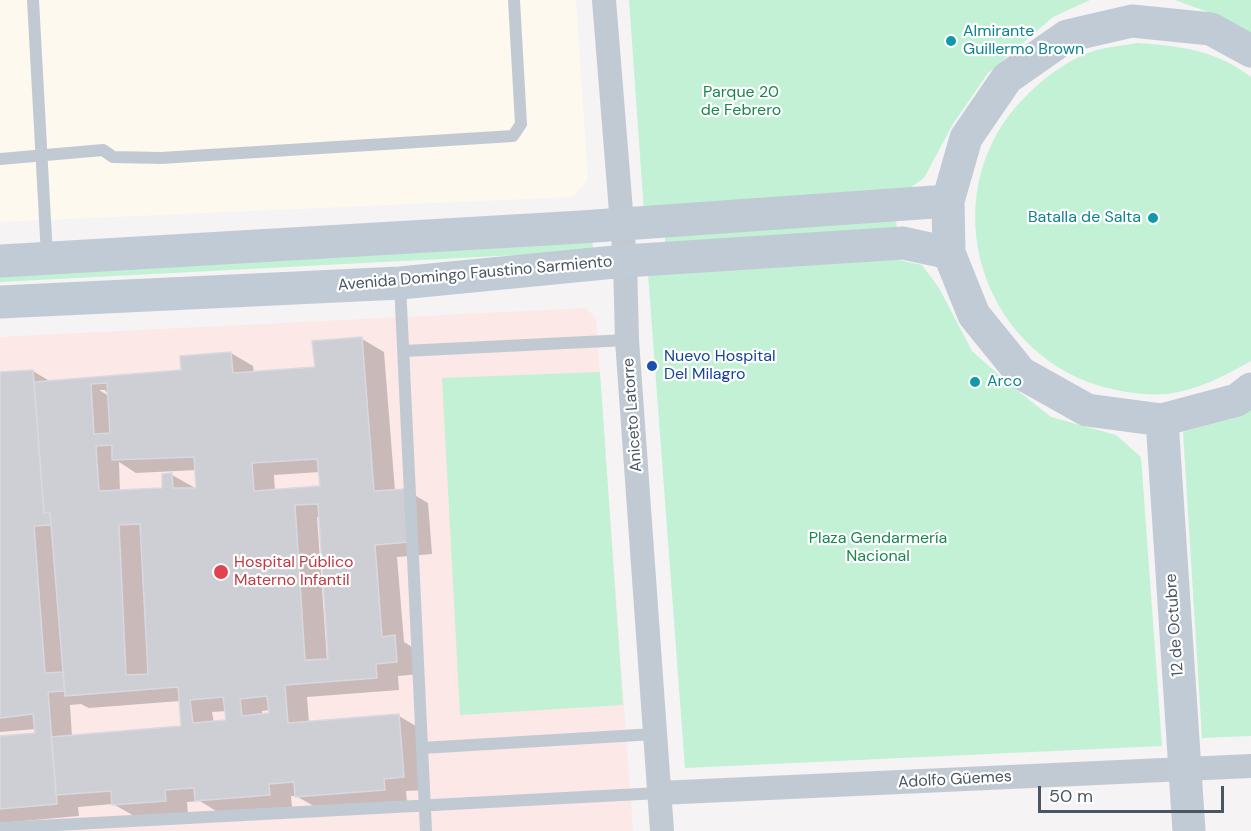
<!DOCTYPE html>
<meta charset="utf-8">
<style>
body{margin:0}
#map{position:relative;width:1251px;height:831px;overflow:hidden;background:#f5f3f3;font-family:"DM Sans",sans-serif}
canvas{display:block}
.scale{position:absolute;left:1038px;top:786px;width:186px;height:27px;box-sizing:border-box;border:3px solid #4a5661;border-top:0;padding-left:8px;font-size:18px;line-height:21px;white-space:nowrap;color:#4a5661;-webkit-text-stroke:4px #fff;paint-order:stroke}
</style>
<div id="map">
<canvas width="1251" height="831"></canvas>
<div class="scale">50 m</div>
</div>
<script>
const c = document.querySelector('canvas').getContext('2d');
c.lineJoin = 'round';
function fillPath(path, color) { c.fillStyle = color; c.fill(path, 'evenodd'); }
function trace(path, color, width, dash) { c.strokeStyle = color; c.lineWidth = width; c.lineCap = dash ? 'butt' : 'round'; c.setLineDash(dash || []); c.stroke(path); }
function write(font, color, halo, rows, align = 'center') {
  c.font = font + ' "DM Sans",sans-serif'; c.lineWidth = 4.5; c.setLineDash([]); c.textBaseline = 'middle'; c.strokeStyle = halo; c.fillStyle = color; for (const [text, x, y, turn = 0] of rows) {
    c.save(); c.translate(x, y); c.rotate((+turn || 0) * Math.PI / 180); c.textAlign = isNaN(turn) ? turn : align; if (halo) c.strokeText(text, 0, 0); c.fillText(text, 0, 0); c.restore();
  }
}
fillPath(new Path2D(`
 M 0,0 L 576,0 L 588,180 L 573,197 L 0,222 Z`), '#fdf9ef');
fillPath(new Path2D(`
 M 586,308 L 596,319 L 633,831 L 0,831 L 0,337 Z`), '#fce8e6');
fillPath(new Path2D(`
 M 629,0 L 1090,0 L 1053,17 L 988,73 L 953,124 L 924,178 L 903,193 L 644,212 Z
 M 1175,0 L 1251,0 L 1251,33 L 1224,18 Z
 M 1137,43 C 1180,46 1216,50 1251,77 L 1251,361 C 1224,376 1198,390 1167,394 C 1142,396 1114,391 1091,383 C 973,340 935,187 1025,97 C 1043,79 1064,62 1088,53 C 1103,47 1121,46 1137,43 Z
 M 896,219 L 897,230 L 665,245 L 665,235 Z
 M 592,241 L 594,251 L 0,282 L 0,271 Z
 M 894,259 L 922,265 L 939,288 L 972,351 L 1008,383 L 1051,417 L 1116,435 L 1141,457 L 1162,746 L 685,768 L 648,274 Z
 M 600,372 L 623,705 L 460,715 L 442,378 Z
 M 1251,407 L 1251,736 L 1202,738 L 1183,432 L 1232,418 Z`), '#c3f1d5');
fillPath(new Path2D(`
 M 362,339 L 384,352 L 395,491 L 406,490 L 428,503 L 432,554 L 397,557 L 404,642 L 417,650 L 419,674 L 398,676 L 399,690 L 307,697 L 309,723 L 399,716 L 421,729 L 426,790 L 406,791 L 407,802 L 319,809 L 296,796 L 291,796 L 292,807 L 219,813 L 200,801 L 187,802 L 188,814 L 136,817 L 113,804 L 78,807 L 79,816 L 0,823 L 0,738 L 37,734 L 36,729 L 0,732 L 0,382 L 33,371 L 51,382 L 183,371 L 231,353 L 253,366 L 254,373 L 316,368 ZM 99,390 L 105,390 L 109,396 ZM 119,462 L 136,473 L 196,470 L 197,489 L 172,475 L 164,490 L 120,492 ZM 320,472 L 321,488 L 275,491 L 274,475 ZM 317,517 L 321,517 L 330,660 L 327,660 ZM 180,701 L 182,728 L 72,737 L 70,705 L 81,704 L 89,708 ZM 270,710 L 270,715 L 262,716 L 262,711 ZM 227,711 L 228,721 L 214,723 L 212,712 Z`), '#0003');
const building = new Path2D(`
 M 362,337 L 374,491 L 406,489 L 410,542 L 375,545 L 382,637 L 395,635 L 397,662 L 376,664 L 377,678 L 285,685 L 288,723 L 399,714 L 404,777 L 384,779 L 385,790 L 295,797 L 294,782 L 269,784 L 270,795 L 195,801 L 194,788 L 165,790 L 166,801 L 112,805 L 111,791 L 56,795 L 51,737 L 181,726 L 178,687 L 65,696 L 50,512 L 44,513 L 34,382 L 181,370 L 180,356 L 231,352 L 233,373 L 315,367 L 312,341 ZM 107,383 L 110,433 L 94,434 L 91,384 ZM 112,445 L 112,460 L 194,457 L 196,488 L 173,488 L 172,473 L 162,474 L 162,488 L 99,491 L 96,446 ZM 317,459 L 320,486 L 254,491 L 252,463 ZM 318,504 L 328,659 L 305,660 L 295,505 ZM 140,524 L 148,674 L 126,675 L 119,525 ZM 267,696 L 269,713 L 242,716 L 240,699 ZM 223,697 L 226,720 L 193,723 L 190,700 Z
 M 33,370 L 44,513 L 50,512 L 51,525 L 34,526 L 45,673 L 63,672 L 65,691 L 48,692 L 57,804 L 0,809 L 0,736 L 35,733 L 33,714 L 0,718 L 0,372 Z`);
fillPath(building, '#cdcfd5');
trace(building, '#d7d9de', 1.5);
trace(new Path2D(`
 M 33,0 L 47,256
 M 0,159 L 103,150 L 113,157 L 161,158 L 513,136 L 521,124 L 514,0
 M 400,284 L 426,831
 M 404,351 L 627,340
 M 422,748 L 655,734
 M 0,828 L 659,793`), '#c1cad2', 12);
trace(new Path2D(`
 M 604,0 L 625,261 L 627,340 L 662,831
 M 659,793 L 1251,766`), '#c1cad2', 24);
trace(new Path2D(`
 M 1251,51 L 1211,29 L 1132,21 L 1067,36 L 1007,78 L 966,138 L 948,201 L 949,253 L 974,315 L 1021,373 L 1087,410 L 1162,420 L 1237,400 L 1251,389
 M 0,261 L 581,227 L 948,201
 M 0,302 L 400,283 L 625,261 L 903,243 L 949,253
 M 1162,420 L 1189,831`), '#c1cbd6', 33);
for (const [x, y, r, color] of [
 [951,41,6,"#0f9aa8"],
 [1153,218,6,"#0f9aa8"],
 [652,366,6,"#1a4fb4"],
 [975,382,6,"#0f9aa8"],
 [221,572,8,"#e0444e"]
]) { const dot = new Path2D(); dot.arc(x, y, r, 0, 2 * Math.PI); c.fillStyle = color; c.fill(dot); trace(dot, '#fff', 2); }
write('16px', '#0d838f', '#fff', [
 ["Almirante",963,32],
 ["Guillermo Brown",963,50],
 ["Batalla de Salta",1141,218,"right"],
 ["Arco",987,382]
], 'left');
write('16px', '#17864f', '#fff', [
 ["Parque 20",741,93],
 ["de Febrero",741,111],
 ["Plaza Gendarmería",878,539],
 ["Nacional",878,557]
]);
write('16px', '#4a5661', '#fff', [
 ["Avenida Domingo Faustino Sarmiento",475,274,-5],
 ["Aniceto Latorre",633,415,-94],
 ["12 de Octubre",1175,625,-94],
 ["Adolfo Güemes",955,780,-3]
]);
write('16px', '#164399', '#fff', [
 ["Nuevo Hospital",664,357],
 ["Del Milagro",664,375]
], 'left');
write('16px', '#be3a42', '#fff', [
 ["Hospital Público",234,563],
 ["Materno Infantil",234,581]
], 'left');
</script>
